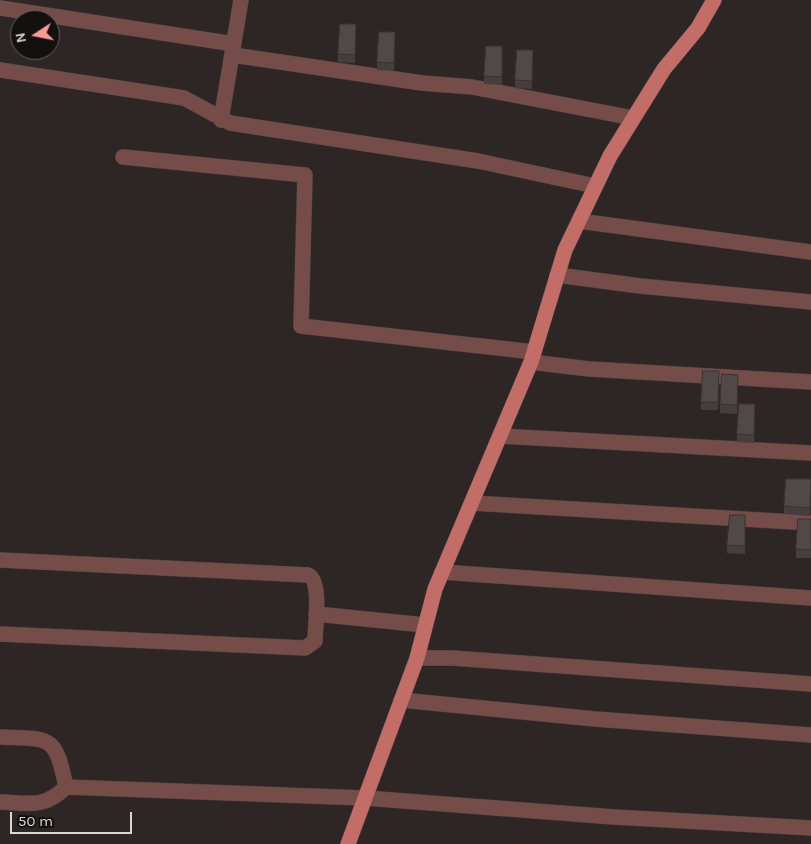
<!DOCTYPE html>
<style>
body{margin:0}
#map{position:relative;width:811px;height:844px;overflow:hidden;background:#2e2625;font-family:Karla,sans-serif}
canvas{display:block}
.north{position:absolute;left:10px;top:10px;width:50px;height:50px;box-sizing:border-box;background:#141010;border:1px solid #645f5f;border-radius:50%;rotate:259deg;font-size:14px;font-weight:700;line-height:20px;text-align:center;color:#dbd5d5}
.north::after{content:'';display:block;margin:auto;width:18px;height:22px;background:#f59c95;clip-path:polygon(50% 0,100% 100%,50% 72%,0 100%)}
.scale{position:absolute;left:10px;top:812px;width:122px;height:22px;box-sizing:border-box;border:2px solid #dbd5d5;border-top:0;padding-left:6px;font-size:15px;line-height:18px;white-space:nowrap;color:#dbd5d5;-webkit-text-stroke:4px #141010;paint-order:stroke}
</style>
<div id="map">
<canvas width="811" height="844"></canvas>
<div class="north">N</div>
<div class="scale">50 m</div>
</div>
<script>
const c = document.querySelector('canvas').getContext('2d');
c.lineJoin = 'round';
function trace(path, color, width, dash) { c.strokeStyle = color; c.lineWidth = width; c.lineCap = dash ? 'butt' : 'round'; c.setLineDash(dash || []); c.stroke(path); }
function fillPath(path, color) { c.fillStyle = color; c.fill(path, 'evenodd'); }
const minor = new Path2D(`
 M 0,8 L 234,44
 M 233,55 L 422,83 L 472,87 L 633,118
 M 0,70 L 184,98 L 230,123 L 478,161 L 595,186
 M 221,120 L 241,0
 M 123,157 L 305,175 L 301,326 L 534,352
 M 579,221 L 811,252
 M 557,275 L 640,286 L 811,302
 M 531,362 L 589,369 L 811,382
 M 500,436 L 811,453
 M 472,503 L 811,523
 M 0,560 L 308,575 C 322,581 315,627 315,641 L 305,648 L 0,634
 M 442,572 L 811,598
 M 316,614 L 425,625
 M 417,658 L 452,658 L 811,684
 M 401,700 L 595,719 L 811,735
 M 0,737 C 51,739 55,734 66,787
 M 0,802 C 29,803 44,809 66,787 L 365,798 L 614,817 L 811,828`);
const major = new Path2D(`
 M 348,844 L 417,658 L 435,589 L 531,362 L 565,250 L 610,156 L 664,69 L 698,28 L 714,0`);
trace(minor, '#4a4241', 16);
trace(major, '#4a4241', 16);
trace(minor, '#764c49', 15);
trace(major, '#c26d68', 15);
fillPath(new Path2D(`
 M 356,24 L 355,63 L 338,62 L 338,54 Z
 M 395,32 L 394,71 L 377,70 L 377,62 Z
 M 502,46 L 502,85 L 484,84 L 484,76 Z
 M 533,50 L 532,89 L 515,88 L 515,80 Z
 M 719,371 L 718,410 L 701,410 L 701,402 Z
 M 738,375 L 737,414 L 720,413 L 720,404 Z
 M 755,404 L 754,443 L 737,442 L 737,434 Z
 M 811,479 L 810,516 L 784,514 L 784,506 Z
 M 745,515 L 745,554 L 727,553 L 727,545 Z
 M 811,519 L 811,558 L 796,558 L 796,549 Z`), '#463e3d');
const building = new Path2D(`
 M 340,24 L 356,24 L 355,55 L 338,54 Z
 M 379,32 L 395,32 L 394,63 L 377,62 Z
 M 486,46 L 502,46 L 502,77 L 484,76 Z
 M 517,50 L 533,50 L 532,81 L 515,80 Z
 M 703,371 L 719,371 L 718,402 L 701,402 Z
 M 722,374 L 738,375 L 737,405 L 720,404 Z
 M 739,404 L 755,404 L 754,435 L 737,434 Z
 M 786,479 L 811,479 L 810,508 L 784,506 Z
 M 730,515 L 745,515 L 745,546 L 727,545 Z
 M 798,519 L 811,519 L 811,550 L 796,549 Z`);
fillPath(building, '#514847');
trace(building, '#393232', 1);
</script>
